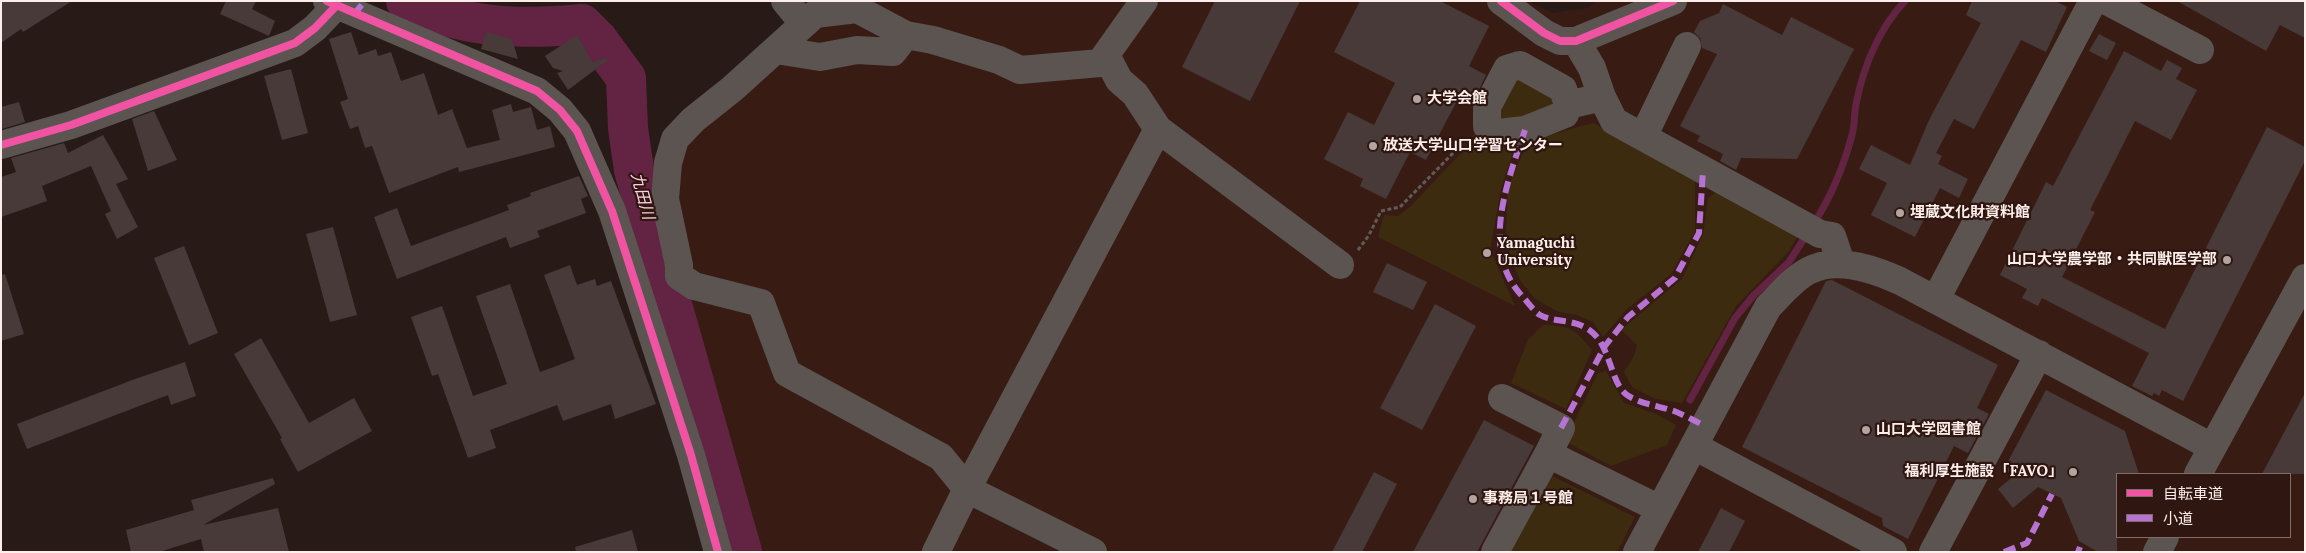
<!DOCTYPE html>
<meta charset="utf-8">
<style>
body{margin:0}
#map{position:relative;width:2306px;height:553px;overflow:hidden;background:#281a17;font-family:Lora,"Noto Sans JP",serif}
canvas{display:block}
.frame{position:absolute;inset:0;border:2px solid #fdeeeb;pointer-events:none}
.legend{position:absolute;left:2116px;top:473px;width:175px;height:65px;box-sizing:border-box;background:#2f1610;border:1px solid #816c68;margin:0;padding:6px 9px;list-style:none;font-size:15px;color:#fdeeeb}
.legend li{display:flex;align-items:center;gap:10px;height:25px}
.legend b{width:25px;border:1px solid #816c68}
</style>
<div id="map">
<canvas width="2306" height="553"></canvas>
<div class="frame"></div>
<ul class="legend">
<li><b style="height:6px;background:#f153a3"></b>自転車道</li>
<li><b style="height:6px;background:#b673d3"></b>小道</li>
</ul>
</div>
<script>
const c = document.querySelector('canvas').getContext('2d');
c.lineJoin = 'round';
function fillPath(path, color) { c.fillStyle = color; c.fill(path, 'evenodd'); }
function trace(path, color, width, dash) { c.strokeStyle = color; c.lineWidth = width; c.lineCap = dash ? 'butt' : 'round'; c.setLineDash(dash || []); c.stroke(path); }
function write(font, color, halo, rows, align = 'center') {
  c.font = font + ' Lora,"Noto Sans JP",serif'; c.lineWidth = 4.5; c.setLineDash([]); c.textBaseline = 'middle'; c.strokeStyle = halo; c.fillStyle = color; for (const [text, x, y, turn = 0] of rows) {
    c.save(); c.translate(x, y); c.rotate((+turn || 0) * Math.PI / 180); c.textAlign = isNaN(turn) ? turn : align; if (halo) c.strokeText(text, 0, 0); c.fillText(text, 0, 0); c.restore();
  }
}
fillPath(new Path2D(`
 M 769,1 L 1528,1 L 1553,13 L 1588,8 L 1597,1 L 2305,1 L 2305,552 L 761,552 L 686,321 L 649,163 L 662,145 L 786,26 ZM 2117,474 L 2290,474 L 2290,537 L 2117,537 Z`), '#381c14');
fillPath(new Path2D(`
 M 1524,77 L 1551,90 L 1557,107 L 1503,124 L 1498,116 L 1515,81 Z
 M 1593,123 L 1695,177 L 1695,231 L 1671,274 L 1627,309 L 1603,337 L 1593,322 L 1577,315 L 1559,312 L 1535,299 L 1520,280 L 1510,258 L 1506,230 L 1508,188 L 1528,141 Z
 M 1479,126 C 1488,148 1492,147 1514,149 L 1501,189 L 1490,250 L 1515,306 L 1378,237 L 1384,215 L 1398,216 L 1410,207 L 1463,151 Z
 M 1720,189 L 1799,234 L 1789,251 L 1736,306 L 1682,403 L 1656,399 L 1632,387 L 1624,372 L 1634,356 L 1637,345 L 1621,330 L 1682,279 L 1703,235 L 1708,198 Z
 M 1543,325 C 1570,326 1575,329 1592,350 L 1566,409 L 1511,383 L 1528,340 Z
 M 1606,371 L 1624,403 L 1656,414 L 1676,425 L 1667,445 L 1611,466 L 1565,441 L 1598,373 Z
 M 1550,475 L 1635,517 L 1617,552 L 1510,552 Z`), '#3d2b10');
trace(new Path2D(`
 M 1814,223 C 1831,197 1844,165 1852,135 C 1855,125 1854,114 1856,104 C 1863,68 1879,28 1905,1
 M 1690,400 L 1735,318 L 1753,296 L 1789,262 L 1807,234`), '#632343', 7);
trace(new Path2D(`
 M 406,1 C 421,7 437,13 453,18 C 496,29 539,28 582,24 L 598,40 L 626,78 L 628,128 L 634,170 L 742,552`), '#632343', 40);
fillPath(new Path2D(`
 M 1,1 L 72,1 L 23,32 L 21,29 L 1,43 Z
 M 226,1 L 256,1 L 252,9 L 275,21 L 269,36 L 220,14 Z
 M 1215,1 L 1300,1 L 1250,101 L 1182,67 Z
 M 1360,1 L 1440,1 L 1489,26 L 1469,66 L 1486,75 L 1472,104 L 1459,97 L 1426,160 L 1410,152 L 1386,199 L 1360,186 L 1363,179 L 1324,159 L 1348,112 L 1374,125 L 1395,83 L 1334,52 Z
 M 1972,1 L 2055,1 L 2067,7 L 2046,52 L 2021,40 L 1974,129 L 1954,119 L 1936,153 L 1942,156 L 1938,164 L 1968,179 L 1959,198 L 1940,188 L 1915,237 L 1871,215 L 1887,183 L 1859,169 L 1871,145 L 1910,165 L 1929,120 L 1981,23 L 1966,15 Z
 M 2177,1 L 2305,1 L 2305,38 L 2280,25 L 2266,51 Z
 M 1723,4 L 1782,35 L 1791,17 L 1854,49 L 1797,159 L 1741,158 L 1736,170 L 1720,161 L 1723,154 L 1697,141 L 1700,136 L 1680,126 L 1717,54 L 1702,48 L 1700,38 L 1694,32 L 1700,21 L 1719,13 Z
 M 351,32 L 359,55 L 376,49 L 378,56 L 391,52 L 401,81 L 424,73 L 438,115 L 452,109 L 467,148 L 500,140 L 492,110 L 511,104 L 513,112 L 531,107 L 537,130 L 550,126 L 555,147 L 459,172 L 458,167 L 389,193 L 372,146 L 365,148 L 358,126 L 350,129 L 340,102 L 348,99 L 329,39 Z
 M 486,32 L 512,39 L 518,59 L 481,49 Z
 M 2099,34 L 2116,43 L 2107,60 L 2089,51 Z
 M 577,35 L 592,62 L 607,58 L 608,60 L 568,90 L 557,73 L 563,71 L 553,68 L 545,56 Z
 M 2124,51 L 2161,71 L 2167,60 L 2182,68 L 2176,79 L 2197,90 L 2171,140 L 2135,121 L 2090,210 L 2095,212 L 2062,277 L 2165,329 L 2267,127 L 2305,147 L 2305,161 L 2183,401 L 2162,390 L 2159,396 L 2154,393 L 2152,396 L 2132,386 L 2149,353 L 2042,298 L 2038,306 L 2022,298 L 2027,289 L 2000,275 L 2046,182 L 2053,186 Z
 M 291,69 L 308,133 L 282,140 L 264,76 Z
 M 19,102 L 25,122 L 2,129 L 1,107 Z
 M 154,111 L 177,160 L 148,171 L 132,119 Z
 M 103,135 L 128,179 L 116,184 L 138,227 L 117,239 L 105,214 L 111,211 L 91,166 L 42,186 L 47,201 L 1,217 L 1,177 L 16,172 L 11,158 L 64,143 L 68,153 Z
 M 579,176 L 588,196 L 581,199 L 586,213 L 537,231 L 540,237 L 510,248 L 506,237 L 397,279 L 374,217 L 397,208 L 411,246 L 509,210 L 507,205 L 531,196 L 530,193 Z
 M 333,227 L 357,315 L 330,322 L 306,234 Z
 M 184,246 L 218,333 L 189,345 L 154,258 Z
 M 1387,263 L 1427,282 L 1413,310 L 1373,292 Z
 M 570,265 L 577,285 L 595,279 L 597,286 L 611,281 L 656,404 L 615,419 L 611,404 L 563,421 L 557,405 L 490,430 L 496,448 L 468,458 L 438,374 L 432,376 L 411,317 L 442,306 L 473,396 L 507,384 L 476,296 L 510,284 L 540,372 L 575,359 L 544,275 Z
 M 5,274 L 24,334 L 1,341 L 1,275 Z
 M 1832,280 L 1998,365 L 1977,408 L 1989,414 L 1968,453 L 1954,446 L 1908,539 L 1883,526 L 1882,518 L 1742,447 L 1826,281 Z
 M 1435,304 L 1476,326 L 1422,430 L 1380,408 Z
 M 261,338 L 309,423 L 354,398 L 372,431 L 298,472 L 280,439 L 282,438 L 234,354 Z
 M 185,362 L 196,396 L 171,405 L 168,395 L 27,449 L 17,424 L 135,379 Z
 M 2046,390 L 2125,431 L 2139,474 L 2117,474 L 2117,552 L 2098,552 L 2079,541 L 2061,498 L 2038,487 L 2013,508 L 1998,489 L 2015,475 L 2004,469 Z
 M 2305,393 L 2305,474 L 2262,474 Z
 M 1484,420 L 1534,446 L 1477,552 L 1413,552 Z
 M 1374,472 L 1397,484 L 1362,552 L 1332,552 Z
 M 273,478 L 275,484 L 203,525 L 278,508 L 289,552 L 204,552 L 201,539 L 159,552 L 131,552 L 126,530 L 194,510 L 191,500 Z
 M 1721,508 L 1745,521 L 1729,552 L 1698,552 Z
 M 632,530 L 638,552 L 576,552 L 575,547 Z`), '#473a39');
trace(new Path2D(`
 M 1358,250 L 1369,235 L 1381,211 L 1400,207 L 1462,144 L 1465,137`), '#615b58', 3, [4, 2.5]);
trace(new Path2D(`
 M 327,1 L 537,91 L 560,110 L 577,131 L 612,211 L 691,455 L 718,552
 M 785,1 L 804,24
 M 1501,1 L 1544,33 L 1560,41 L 1576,41 L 1673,1
 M 2107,1 L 2200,50
 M 1576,41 L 1592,68 L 1602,97 L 1614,121 L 1820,234 L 1832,236 L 1841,263
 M 776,50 L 820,57 L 857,50 L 893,52 L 906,35
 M 1106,55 L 1119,80 L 1135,94 L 1158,129
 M 1568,105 L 1563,89 L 1520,65 L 1507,69 L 1487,107 L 1487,126 L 1498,133 L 1525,130 L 1565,114 L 1568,105 L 1602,97
 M 1643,137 L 1687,46
 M 1,145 L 71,125 L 295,43 L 315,28 L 337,5
 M 679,276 L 679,265 L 665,199 L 668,163 L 675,139 L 693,120 L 732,89 L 815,14 L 857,9 L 906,35 L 933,40 L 999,60 L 1020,70 L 1100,63 L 1144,1
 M 679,276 L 694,286 L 761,303 L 787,373 L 941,457 L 967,489 L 1093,552
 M 1936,299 L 2093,1
 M 1502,398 L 1561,428 L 1548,454
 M 1694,446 L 1893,552
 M 2198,474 L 2305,278
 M 936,552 L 967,489 L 1158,129 L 1340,265
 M 1495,552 L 1548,454 L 1660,509
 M 1637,552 L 1768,307 C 1780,295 1793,279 1808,271 C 1836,256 1874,269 1900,281 L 2212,447
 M 1933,552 L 2039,354
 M 2157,552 L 2165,537`), '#5b5451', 28);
trace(new Path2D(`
 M 354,14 L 365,1
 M 1525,130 C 1507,183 1479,253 1524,298 C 1528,303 1534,311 1540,315 C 1554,323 1577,318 1593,333 C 1611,349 1611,384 1627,395 C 1640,404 1659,406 1674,411 C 1684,415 1695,421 1705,426
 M 1561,428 L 1605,346 L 1628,317 L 1675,278 L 1699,233 L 1703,170
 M 2004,552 L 2027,543 L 2052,494
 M 2078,552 L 2080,547`), '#b673d3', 6, [12, 6]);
trace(new Path2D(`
 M 327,1 L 537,91 L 560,110 L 577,131 L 612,211 L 691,455 L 718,552
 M 1501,1 L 1544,33 L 1560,41 L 1576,41 L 1673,1
 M 1,145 L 71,125 L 295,43 L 315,28 L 337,5`), '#f153a3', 8);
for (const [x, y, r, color] of [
 [1417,99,5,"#b2a4a1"],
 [1373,146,5,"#b2a4a1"],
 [1900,213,5,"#b2a4a1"],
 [1487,253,5,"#b2a4a1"],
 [2227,260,5,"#b2a4a1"],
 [1866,430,5,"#b2a4a1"],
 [2073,472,5,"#b2a4a1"],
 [1473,499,5,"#b2a4a1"]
]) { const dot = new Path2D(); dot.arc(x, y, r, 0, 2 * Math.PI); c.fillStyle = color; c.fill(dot); trace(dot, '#2f1610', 2); }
write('bold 15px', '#fdeeeb', '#2f1610', [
 ["大学会館",1427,99],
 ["放送大学山口学習センター",1383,146],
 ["埋蔵文化財資料館",1910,213],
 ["Yamaguchi",1497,244],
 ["University",1497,261],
 ["山口大学農学部・共同獣医学部",2217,260,"right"],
 ["山口大学図書館",1876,430],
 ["福利厚生施設「FAVO」",2063,472,"right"],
 ["事務局１号館",1483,499]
], 'left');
write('italic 16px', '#fbcfe1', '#2f1610', [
 ["九田川",642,196,75]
]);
</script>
